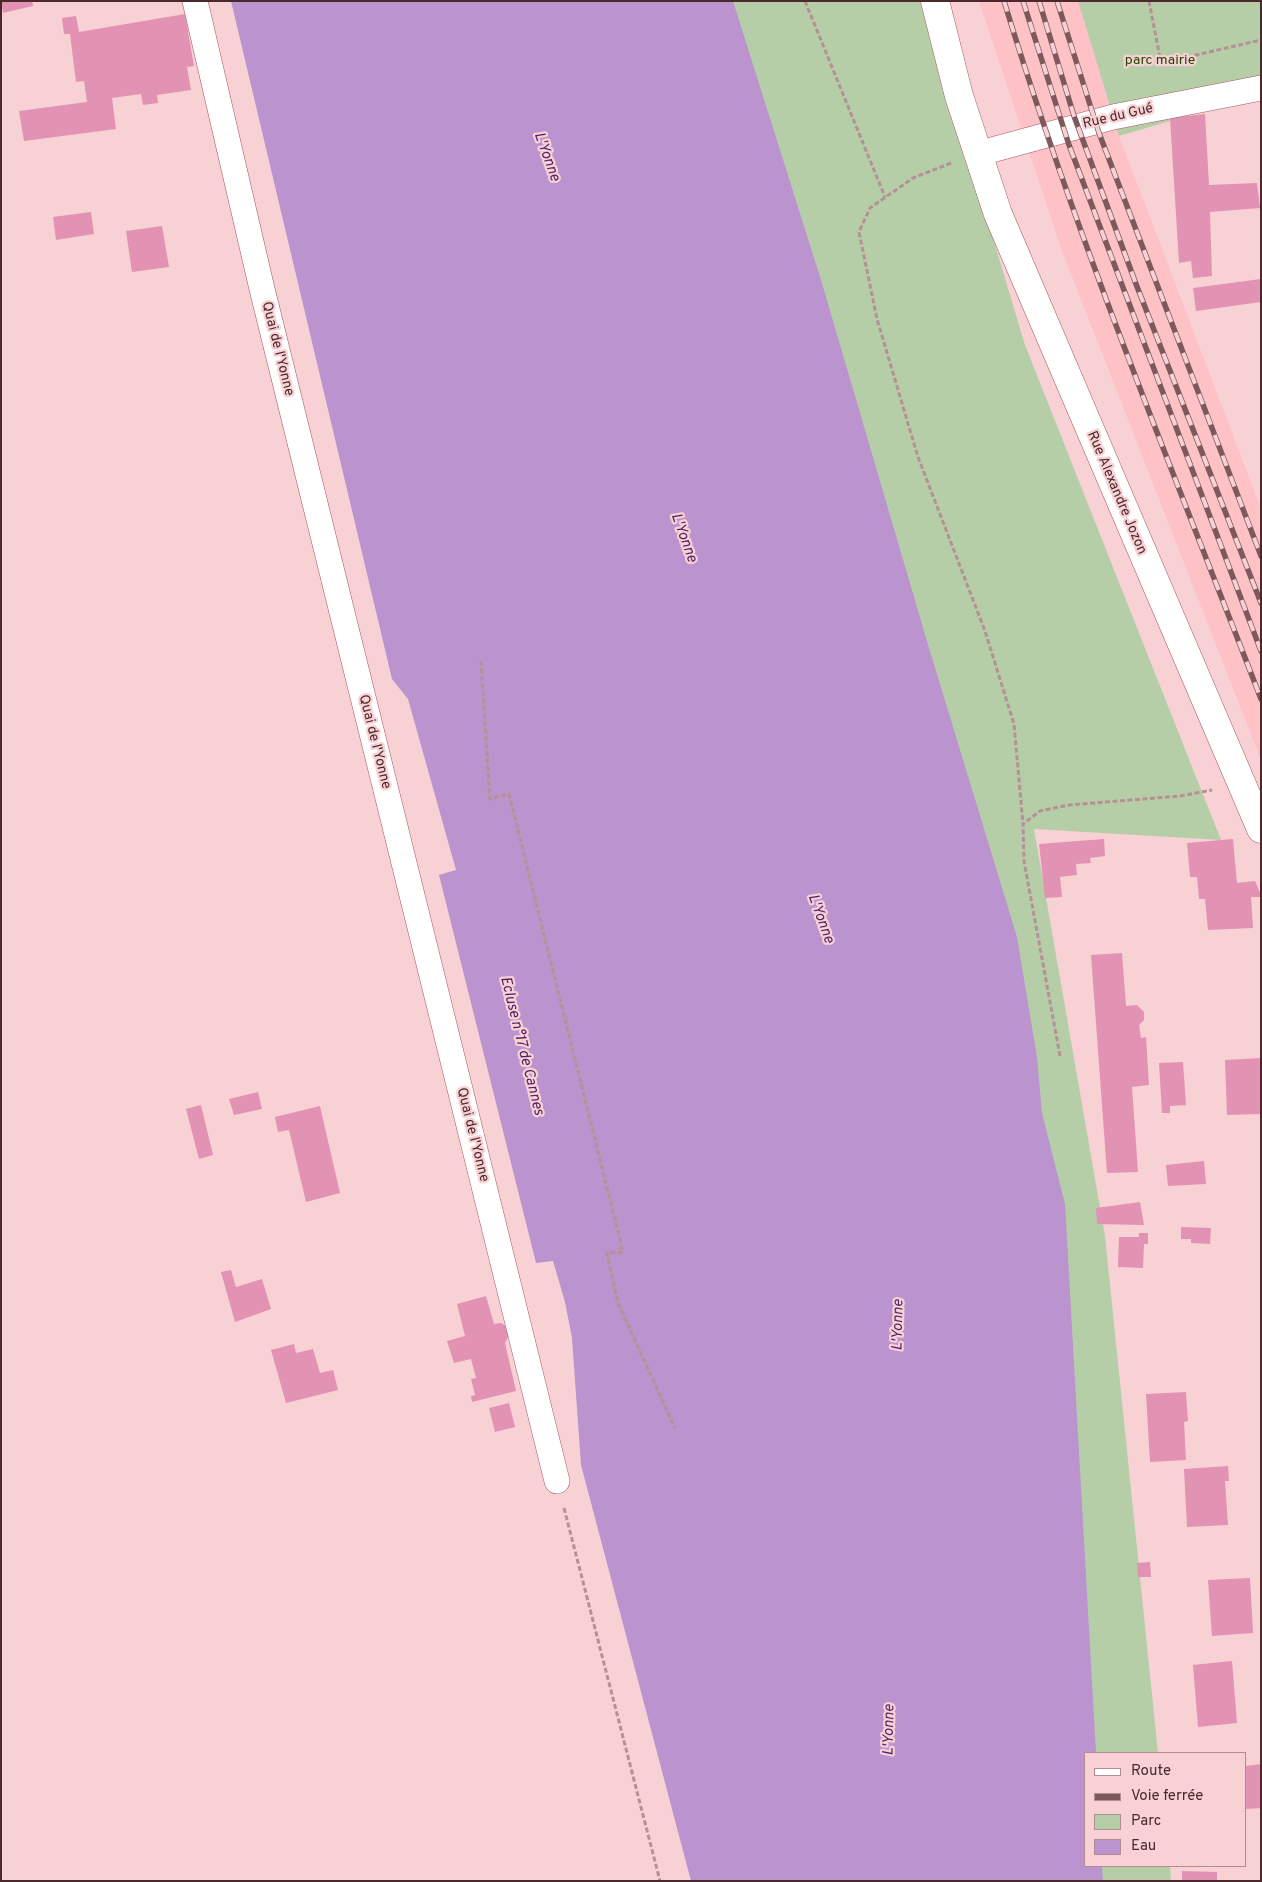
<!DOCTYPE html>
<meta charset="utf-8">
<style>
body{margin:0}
#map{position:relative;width:1262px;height:1882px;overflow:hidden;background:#f7d1d4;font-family:Overpass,sans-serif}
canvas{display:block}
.frame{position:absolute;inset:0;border:2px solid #4b282b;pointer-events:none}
.legend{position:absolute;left:1084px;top:1752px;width:162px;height:115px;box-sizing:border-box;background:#f7d1d4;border:1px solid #b28d90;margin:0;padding:6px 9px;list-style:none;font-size:15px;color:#4b282b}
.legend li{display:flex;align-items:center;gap:10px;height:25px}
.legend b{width:25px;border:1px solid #b28d90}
</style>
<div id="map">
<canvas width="1262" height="1882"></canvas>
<div class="frame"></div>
<ul class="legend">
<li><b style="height:6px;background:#fff"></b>Route</li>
<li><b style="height:6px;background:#7d595c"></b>Voie ferrée</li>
<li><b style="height:14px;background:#b6cea8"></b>Parc</li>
<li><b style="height:14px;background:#ba93cf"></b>Eau</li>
</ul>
</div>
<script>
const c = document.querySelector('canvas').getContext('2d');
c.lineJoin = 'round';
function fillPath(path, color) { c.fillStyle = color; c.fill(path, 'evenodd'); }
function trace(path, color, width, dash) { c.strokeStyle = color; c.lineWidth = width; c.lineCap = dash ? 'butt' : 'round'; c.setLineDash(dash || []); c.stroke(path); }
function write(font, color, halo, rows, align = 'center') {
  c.font = font + ' Overpass,sans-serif'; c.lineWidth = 4.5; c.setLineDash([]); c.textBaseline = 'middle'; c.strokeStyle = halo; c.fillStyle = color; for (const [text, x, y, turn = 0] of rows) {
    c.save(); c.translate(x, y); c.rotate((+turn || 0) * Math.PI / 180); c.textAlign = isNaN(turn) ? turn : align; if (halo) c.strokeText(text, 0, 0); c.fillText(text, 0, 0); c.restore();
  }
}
fillPath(new Path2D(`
 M 979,1 L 1078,1 L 1119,136 L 1261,509 L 1261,760 L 1061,248 Z`), '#fdc1c6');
fillPath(new Path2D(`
 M 729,1 L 922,1 L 1025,345 L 1221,840 L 1034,829 L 1105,1236 L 1158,1753 L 1095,1753 Z
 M 1078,1 L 1261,1 L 1261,94 L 1119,136 Z
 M 1101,1866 L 1170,1866 L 1171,1881 L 1102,1881 Z`), '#b6cea8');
fillPath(new Path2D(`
 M 231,1 L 733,1 L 821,280 L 929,648 L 1017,937 L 1037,1057 L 1042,1113 L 1065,1204 L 1096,1753 L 1086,1753 L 1086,1866 L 1102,1866 L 1103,1881 L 691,1881 L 581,1465 L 572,1338 L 565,1302 L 553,1261 L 536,1263 L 439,875 L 456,870 L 408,699 L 392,679 Z`), '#ba93cf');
fillPath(new Path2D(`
 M 1,1 L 32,1 L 33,6 L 3,13 Z
 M 185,14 L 194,66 L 187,67 L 191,90 L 157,95 L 158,103 L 143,105 L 141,94 L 112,98 L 116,129 L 24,141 L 19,111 L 87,102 L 84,81 L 76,82 L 70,34 L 64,34 L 62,18 L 76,16 L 79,32 Z
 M 1205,114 L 1209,185 L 1257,183 L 1260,208 L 1210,212 L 1212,276 L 1193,278 L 1191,261 L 1179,263 L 1170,118 Z
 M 91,212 L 94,234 L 56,240 L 53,217 Z
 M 162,226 L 169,267 L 132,272 L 126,231 Z
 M 1261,279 L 1261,302 L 1196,311 L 1193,288 Z
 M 1104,839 L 1105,856 L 1090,858 L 1091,863 L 1076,864 L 1077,875 L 1060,877 L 1062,897 L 1045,898 L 1039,844 Z
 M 1233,839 L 1237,883 L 1255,881 L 1261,895 L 1261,897 L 1251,897 L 1253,928 L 1208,930 L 1205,899 L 1199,899 L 1197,877 L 1190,877 L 1187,843 Z
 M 1122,953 L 1126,1006 L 1137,1005 L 1144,1012 L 1144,1020 L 1139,1025 L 1141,1038 L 1146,1037 L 1149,1085 L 1132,1087 L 1138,1172 L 1107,1173 L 1091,955 Z
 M 1261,1058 L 1261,1114 L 1227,1115 L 1225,1060 Z
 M 1183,1062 L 1186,1105 L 1170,1106 L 1170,1113 L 1162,1113 L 1159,1063 Z
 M 258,1092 L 262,1109 L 234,1115 L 229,1099 Z
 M 201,1105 L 213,1155 L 199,1159 L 186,1109 Z
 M 320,1106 L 340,1193 L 306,1202 L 289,1130 L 278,1132 L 275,1117 Z
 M 1204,1161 L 1206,1184 L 1168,1186 L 1166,1165 Z
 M 1140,1202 L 1144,1225 L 1097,1224 L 1096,1208 Z
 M 1181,1227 L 1211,1228 L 1210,1244 L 1191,1243 L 1191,1239 L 1181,1239 Z
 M 1139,1233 L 1148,1233 L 1148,1244 L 1144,1244 L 1143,1268 L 1118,1267 L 1119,1237 L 1139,1237 Z
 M 231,1270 L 236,1287 L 262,1279 L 271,1309 L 235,1322 L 221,1272 Z
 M 486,1296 L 494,1324 L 501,1323 L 506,1326 L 509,1335 L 505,1343 L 516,1391 L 472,1402 L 471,1396 L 475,1395 L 471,1379 L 476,1378 L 471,1359 L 454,1363 L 447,1341 L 465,1336 L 457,1304 Z
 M 294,1344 L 296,1353 L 313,1349 L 320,1373 L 333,1370 L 338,1390 L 286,1403 L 271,1350 Z
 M 1186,1392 L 1188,1421 L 1184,1422 L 1186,1460 L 1150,1462 L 1146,1394 Z
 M 509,1403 L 515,1427 L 495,1432 L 489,1408 Z
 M 1228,1466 L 1229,1481 L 1225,1481 L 1228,1525 L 1187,1527 L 1184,1469 Z
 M 1150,1562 L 1151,1577 L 1138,1577 L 1137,1563 Z
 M 1250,1578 L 1253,1633 L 1212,1636 L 1208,1580 Z
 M 1232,1661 L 1237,1723 L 1198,1727 L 1193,1665 Z
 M 1261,1764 L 1261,1808 L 1246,1809 L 1246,1766 Z
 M 1182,1871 L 1217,1872 L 1217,1881 L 1182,1881 Z`), '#e292b3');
const minor = new Path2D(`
 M 195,1 L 262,289 L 557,1481
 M 977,154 L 1113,117 L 1261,88`);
const tertiary = new Path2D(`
 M 935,1 L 959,96 L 998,214 L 1261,829`);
trace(minor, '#a65660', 26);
trace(tertiary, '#a65660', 29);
trace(new Path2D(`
 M 805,1 L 885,197
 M 1149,1 L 1161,63 L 1261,40
 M 951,163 L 913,178 L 870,208 L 859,232 L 877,319 L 918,457 L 985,631 L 1014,724 L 1023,824
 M 481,661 L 490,799 L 509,794 L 623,1252 L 607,1253 L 618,1303 L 675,1428
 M 1060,1056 L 1024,861 L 1023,824 L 1040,811 L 1069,805 L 1180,796 L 1212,790
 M 564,1508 L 660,1881`), '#b59194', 3, [5, 2.5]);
trace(minor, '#fff', 25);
trace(tertiary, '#fff', 28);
const rail = new Path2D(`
 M 1004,1 C 1076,238 1172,468 1261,699
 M 1023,1 L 1069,145 L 1261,651
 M 1039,1 L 1074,116 L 1136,284 L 1261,603
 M 1057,1 L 1099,133 L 1261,556`);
trace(rail, '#7d595c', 5.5);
trace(rail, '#f7d1d4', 4, [11]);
write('14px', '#244602', '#f7d1d4', [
 ["parc mairie",1160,61]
]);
write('14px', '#4b282b', '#f7d1d4', [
 ["Rue du Gué",1118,117,-13],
 ["Quai de l'Yonne",277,349,76],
 ["Rue Alexandre Jozon",1116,493,67],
 ["Quai de l'Yonne",374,742,76],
 ["Quai de l'Yonne",472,1135,76]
]);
write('italic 15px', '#522067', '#f7d1d4', [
 ["L'Yonne",546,157,70],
 ["L'Yonne",683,538,70],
 ["L'Yonne",820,919,70],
 ["Ecluse n°17 de Cannes",521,1046,76],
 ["L'Yonne",899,1325,-89],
 ["L'Yonne",890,1730,-89]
]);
</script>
